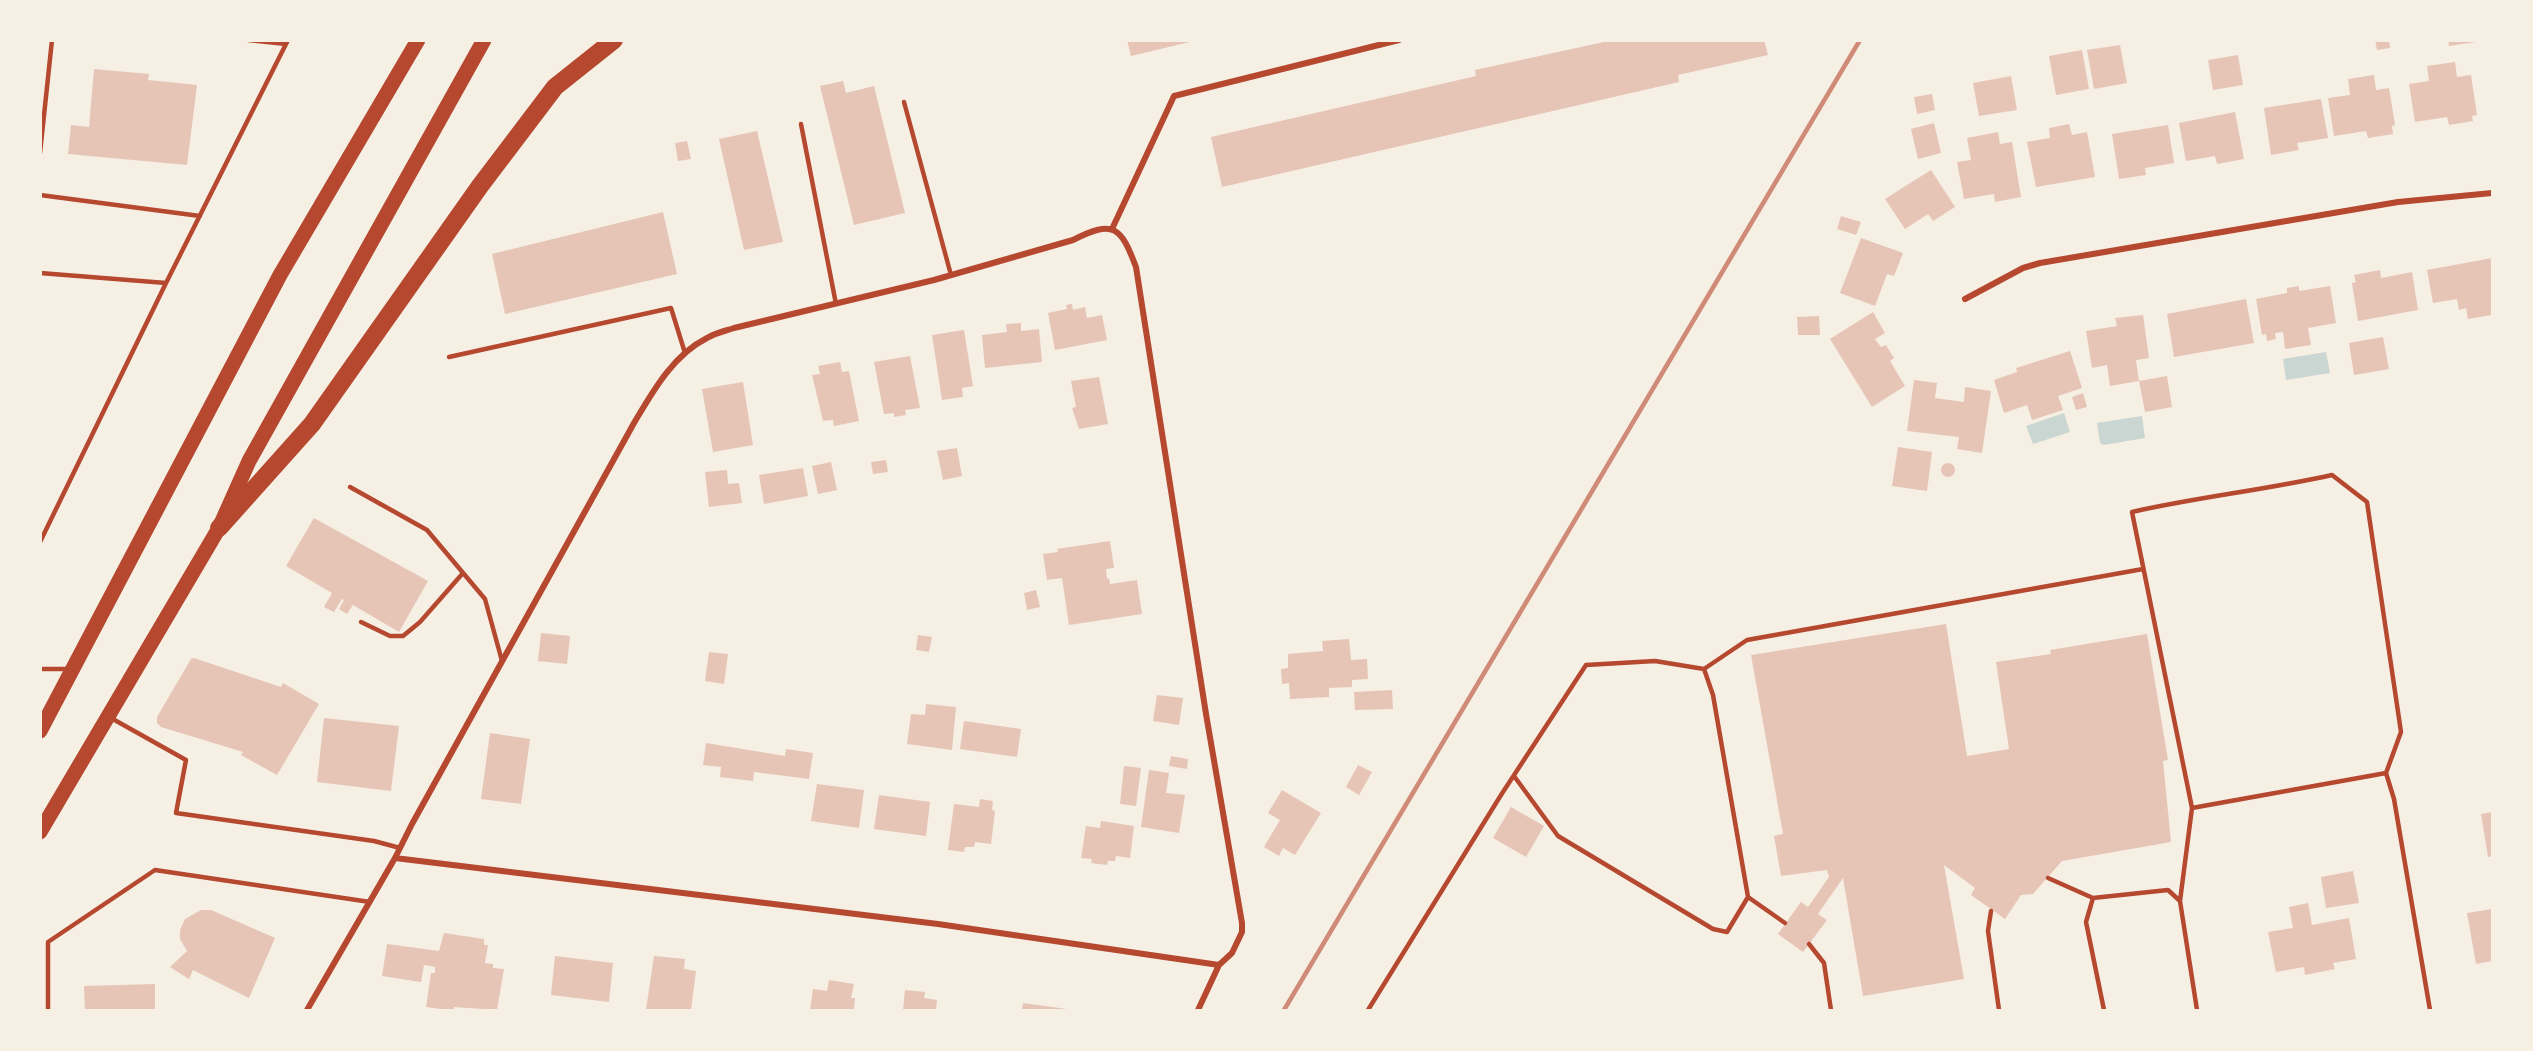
<!DOCTYPE html>
<style>
body{margin:0}
#map{position:relative;width:2533px;height:1051px;overflow:hidden;background:#f6efe4;font-family:Signika,sans-serif}
canvas{display:block}
.frame{position:absolute;inset:0;border:42px solid #f6efe4;pointer-events:none}
</style>
<div id="map">
<canvas width="2533" height="1051"></canvas>
<div class="frame"></div>
</div>
<script>
const c = document.querySelector('canvas').getContext('2d');
c.lineJoin = 'round';
function fillPath(path, color) { c.fillStyle = color; c.fill(path, 'evenodd'); }
function trace(path, color, width, dash) { c.strokeStyle = color; c.lineWidth = width; c.lineCap = dash ? 'butt' : 'round'; c.setLineDash(dash || []); c.stroke(path); }
fillPath(new Path2D(`
 M 2326,352 L 2330,373 L 2286,380 L 2283,359 Z
 M 2064,413 L 2070,432 L 2033,444 L 2026,426 Z
 M 2142,416 L 2145,438 L 2104,445 L 2100,443 L 2097,423 Z`), '#c9d6d2');
fillPath(new Path2D(`
 M 1127,40 L 1194,40 L 1194,41 L 1131,56 Z
 M 1613,40 L 1764,40 L 1768,55 L 1678,75 L 1679,82 L 1222,187 L 1211,137 L 1476,76 L 1475,70 Z
 M 2375,40 L 2389,40 L 2390,48 L 2377,50 Z
 M 2448,40 L 2476,40 L 2476,42 L 2449,46 Z
 M 2120,45 L 2127,83 L 2094,89 L 2087,50 Z
 M 2082,50 L 2089,89 L 2056,95 L 2049,56 Z
 M 2238,55 L 2243,85 L 2213,90 L 2208,60 Z
 M 2455,62 L 2457,77 L 2471,75 L 2477,115 L 2472,116 L 2473,121 L 2449,125 L 2447,117 L 2415,122 L 2409,84 L 2429,81 L 2427,66 Z
 M 94,69 L 149,74 L 148,80 L 197,85 L 187,165 L 68,154 L 71,125 L 89,127 Z
 M 2374,75 L 2376,90 L 2389,88 L 2395,125 L 2392,126 L 2393,134 L 2368,138 L 2366,131 L 2334,136 L 2328,98 L 2350,95 L 2348,79 Z
 M 2011,76 L 2017,110 L 1979,116 L 1973,83 Z
 M 843,81 L 846,93 L 874,86 L 905,213 L 854,225 L 820,86 Z
 M 1932,94 L 1935,110 L 1917,114 L 1914,97 Z
 M 2321,99 L 2328,138 L 2297,143 L 2299,150 L 2271,155 L 2264,108 Z
 M 2235,112 L 2244,159 L 2217,164 L 2215,156 L 2186,161 L 2179,123 Z
 M 1934,123 L 1941,153 L 1918,159 L 1911,129 Z
 M 2069,124 L 2072,135 L 2087,132 L 2095,177 L 2036,187 L 2027,142 L 2050,138 L 2049,128 Z
 M 2168,125 L 2174,163 L 2145,168 L 2146,175 L 2119,179 L 2112,134 Z
 M 757,131 L 783,242 L 744,250 L 719,139 Z
 M 1998,132 L 2000,144 L 2012,142 L 2021,197 L 1995,202 L 1994,194 L 1964,199 L 1957,162 L 1971,160 L 1967,138 Z
 M 687,141 L 691,159 L 678,161 L 675,143 Z
 M 1931,170 L 1955,207 L 1933,221 L 1928,214 L 1905,229 L 1885,199 Z
 M 663,212 L 677,274 L 505,314 L 492,254 Z
 M 1841,216 L 1861,222 L 1856,235 L 1837,229 Z
 M 1861,238 L 1903,253 L 1894,276 L 1887,274 L 1875,306 L 1840,293 Z
 M 2492,258 L 2492,303 L 2491,304 L 2492,315 L 2468,319 L 2466,308 L 2459,310 L 2457,299 L 2433,303 L 2427,270 Z
 M 2380,270 L 2381,278 L 2412,272 L 2418,310 L 2358,321 L 2352,283 L 2356,282 L 2354,275 Z
 M 2299,286 L 2299,291 L 2330,286 L 2336,323 L 2308,328 L 2311,345 L 2285,349 L 2283,332 L 2275,333 L 2276,339 L 2267,341 L 2266,334 L 2262,335 L 2256,299 L 2287,293 L 2287,288 Z
 M 2246,299 L 2254,343 L 2174,357 L 2167,314 Z
 M 1072,304 L 1073,310 L 1085,307 L 1087,318 L 1102,315 L 1107,340 L 1055,350 L 1048,313 L 1067,309 L 1066,305 Z
 M 1873,312 L 1885,333 L 1875,339 L 1881,347 L 1886,345 L 1894,358 L 1890,361 L 1905,386 L 1872,407 L 1830,339 Z
 M 2143,315 L 2149,358 L 2136,360 L 2139,381 L 2110,386 L 2107,365 L 2092,368 L 2086,331 L 2117,326 L 2115,318 Z
 M 1819,316 L 1820,335 L 1798,335 L 1797,317 Z
 M 1021,323 L 1021,331 L 1039,329 L 1042,362 L 985,368 L 982,335 L 1007,332 L 1006,324 Z
 M 964,330 L 973,386 L 962,388 L 963,397 L 942,400 L 932,335 Z
 M 2383,337 L 2389,369 L 2354,375 L 2349,343 Z
 M 2070,351 L 2082,388 L 2058,396 L 2063,410 L 2032,420 L 2027,405 L 2004,413 L 1994,380 L 2017,372 L 2016,368 Z
 M 910,356 L 920,408 L 905,410 L 906,415 L 894,417 L 894,413 L 884,414 L 874,362 Z
 M 840,362 L 842,372 L 849,371 L 859,421 L 834,426 L 833,420 L 823,421 L 812,375 L 820,374 L 818,366 Z
 M 2167,376 L 2172,407 L 2145,412 L 2139,381 Z
 M 1099,377 L 1108,424 L 1079,429 L 1072,408 L 1076,407 L 1071,381 Z
 M 1914,380 L 1937,383 L 1935,398 L 1964,402 L 1965,387 L 1991,391 L 1982,453 L 1957,449 L 1959,437 L 1907,431 Z
 M 743,382 L 753,445 L 713,452 L 702,389 Z
 M 2083,393 L 2087,407 L 2076,410 L 2072,397 Z
 M 1898,447 L 1932,452 L 1927,491 L 1892,486 Z
 M 957,448 L 962,476 L 943,480 L 937,451 Z
 M 886,460 L 888,472 L 873,474 L 871,462 Z
 M 831,462 L 837,490 L 818,494 L 812,466 Z
 M1941 470a7 7 0 1 1 14 0a7 7 0 1 1-14 0Z
 M 803,468 L 808,496 L 764,504 L 759,475 Z
 M 727,470 L 728,484 L 739,483 L 742,503 L 709,507 L 705,472 Z
 M 314,518 L 428,581 L 399,632 L 353,605 L 347,614 L 339,609 L 344,600 L 342,599 L 334,612 L 324,607 L 332,593 L 286,566 Z
 M 1110,541 L 1114,568 L 1106,569 L 1107,579 L 1109,578 L 1110,584 L 1137,580 L 1142,614 L 1069,625 L 1062,578 L 1047,580 L 1043,554 L 1058,552 L 1057,549 Z
 M 1036,590 L 1040,607 L 1027,610 L 1024,593 Z
 M 1946,624 L 1967,756 L 2009,749 L 1996,662 L 2051,654 L 2050,650 L 2147,634 L 2168,760 L 2163,761 L 2171,842 L 2062,861 L 2033,894 L 2021,895 L 2005,919 L 1971,895 L 1975,888 L 1944,865 L 1964,979 L 1863,996 L 1843,878 L 1818,914 L 1827,920 L 1803,952 L 1778,934 L 1801,902 L 1808,907 L 1829,877 L 1827,870 L 1781,876 L 1774,836 L 1783,834 L 1751,655 Z
 M 541,633 L 570,636 L 567,664 L 538,661 Z
 M 918,635 L 932,637 L 929,652 L 916,650 Z
 M 1349,639 L 1351,660 L 1367,659 L 1368,679 L 1352,680 L 1352,687 L 1329,688 L 1329,697 L 1290,699 L 1289,683 L 1282,684 L 1281,669 L 1288,668 L 1288,654 L 1323,651 L 1322,641 Z
 M 709,652 L 728,654 L 724,684 L 705,681 Z
 M 194,658 L 281,687 L 283,683 L 319,704 L 277,775 L 241,755 L 243,752 L 161,727 L 157,723 L 157,717 L 191,659 Z
 M 1392,690 L 1393,709 L 1355,710 L 1354,692 Z
 M 1157,695 L 1183,698 L 1179,725 L 1153,721 Z
 M 926,704 L 956,707 L 952,750 L 907,744 L 911,714 L 925,715 Z
 M 324,718 L 399,726 L 391,791 L 317,782 Z
 M 964,721 L 1021,729 L 1017,757 L 960,749 Z
 M 490,733 L 530,739 L 521,804 L 481,799 Z
 M 706,743 L 785,756 L 786,749 L 813,753 L 809,779 L 754,772 L 753,781 L 720,777 L 721,767 L 703,765 Z
 M 1171,756 L 1188,759 L 1187,769 L 1169,766 Z
 M 1358,765 L 1372,772 L 1359,795 L 1346,787 Z
 M 1124,766 L 1141,768 L 1136,806 L 1120,804 Z
 M 1149,770 L 1169,773 L 1166,793 L 1185,795 L 1179,833 L 1141,827 Z
 M 817,784 L 864,790 L 859,828 L 811,821 Z
 M 1282,790 L 1321,813 L 1295,855 L 1283,848 L 1279,856 L 1264,847 L 1280,820 L 1268,813 Z
 M 879,795 L 930,802 L 926,836 L 874,829 Z
 M 980,799 L 993,801 L 992,810 L 995,811 L 991,844 L 975,842 L 974,847 L 965,847 L 964,852 L 948,850 L 954,804 L 979,807 Z
 M 1511,807 L 1544,826 L 1526,857 L 1493,838 Z
 M 2492,812 L 2492,856 L 2488,857 L 2481,814 Z
 M 1101,821 L 1134,826 L 1130,858 L 1116,856 L 1115,861 L 1108,861 L 1107,865 L 1091,863 L 1092,859 L 1081,858 L 1086,826 L 1100,828 Z
 M 2353,871 L 2359,903 L 2326,908 L 2321,877 Z
 M 2308,903 L 2312,925 L 2349,918 L 2356,959 L 2333,963 L 2335,969 L 2305,975 L 2304,967 L 2276,972 L 2268,932 L 2293,928 L 2289,907 Z
 M 2492,909 L 2492,961 L 2476,964 L 2467,913 Z
 M 201,910 L 211,910 L 275,938 L 249,998 L 193,970 L 189,979 L 170,967 L 187,951 L 180,939 L 180,930 L 185,919 Z
 M 444,933 L 484,939 L 484,945 L 488,945 L 485,963 L 493,964 L 493,968 L 504,969 L 497,1010 L 454,1007 L 454,1010 L 448,1010 L 426,1007 L 431,973 L 435,973 L 435,967 L 424,965 L 421,982 L 382,976 L 387,944 L 439,951 Z
 M 555,956 L 613,963 L 609,1002 L 551,995 Z
 M 654,956 L 685,959 L 684,969 L 696,971 L 691,1010 L 646,1010 Z
 M 829,980 L 854,984 L 851,998 L 855,998 L 854,1010 L 810,1010 L 813,989 L 827,991 Z
 M 155,984 L 155,1010 L 85,1010 L 84,986 Z
 M 905,990 L 925,992 L 924,998 L 937,1000 L 936,1010 L 903,1010 Z
 M 1023,1003 L 1067,1009 L 1067,1010 L 1022,1010 Z`), '#e6c5b7');
trace(new Path2D(`
 M 248,40 L 286,44
 M 904,102 L 951,275
 M 801,124 L 836,304
 M 40,153 L 52,40
 M 40,195 L 200,216
 M 40,273 L 166,283 L 288,40
 M 449,357 L 671,308 L 685,353
 M 350,487 L 427,530 L 485,599 L 502,661
 M 40,542 L 166,283
 M 361,622 L 390,636 L 403,636 L 420,622 L 463,573
 M 40,669 L 70,669
 M 1704,669 L 1747,640 L 2143,569
 M 111,718 L 186,760 L 176,813 L 374,841 L 400,848
 M 2386,773 L 2394,799 L 2430,1010
 M 1514,776 L 1558,836 L 1713,929 L 1727,932 L 1748,897
 M 2048,878 L 2093,898
 M 2180,901 L 2192,808 L 2132,512 C 2198,497 2265,490 2332,475 L 2367,502 L 2401,732 L 2386,773 L 2192,808
 M 1991,911 L 1988,931 L 1999,1010
 M 1809,944 L 1824,963 L 1831,1010
 M 48,1010 L 48,942 L 155,870 L 370,902
 M 1368,1010 L 1501,795 L 1586,665 L 1655,661 L 1704,669 L 1713,695 L 1748,897 L 1785,923
 M 2104,1010 L 2086,922 L 2093,898 L 2168,890 L 2180,901 L 2197,1010`), '#b5482f', 4.5);
trace(new Path2D(`
 M 1112,229 L 1174,96 L 1399,40
 M 1965,299 L 2023,268 L 2040,263 L 2398,202 L 2492,193
 M 395,858 L 938,924 L 1219,965
 M 307,1010 L 395,858 L 412,824 L 634,423 C 653,391 673,355 707,338 C 715,333 725,331 734,328 L 934,280 L 1073,240 C 1114,219 1121,227 1136,267 L 1206,714 L 1242,923 L 1242,932 L 1232,953 L 1219,965 L 1198,1010`), '#b5482f', 6);
trace(new Path2D(`
 M 40,731 L 280,275 L 418,40
 M 40,832 L 219,528 L 249,461 L 484,40`), '#b5482f', 15);
trace(new Path2D(`
 M 219,528 L 312,424 L 480,186 L 555,87 L 614,40`), '#b5482f', 18);
trace(new Path2D(`
 M 1284,1010 L 1860,40`), '#cf8b77', 4.5);
</script>
